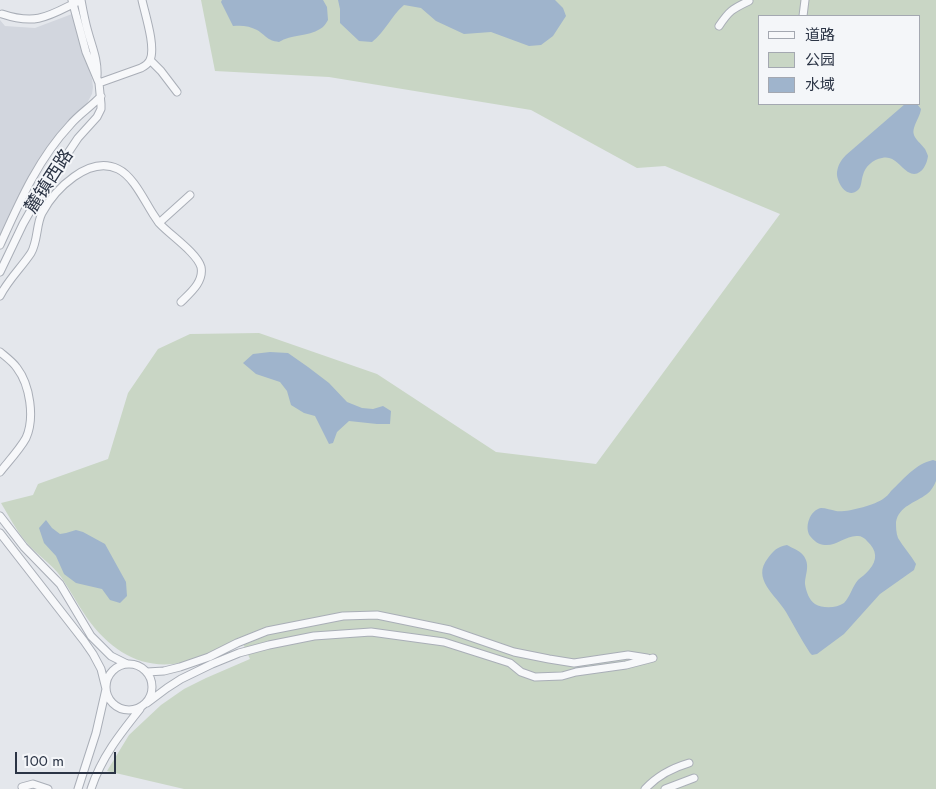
<!DOCTYPE html>
<meta charset="utf-8">
<style>
body{margin:0}
#map{position:relative;width:936px;height:789px;overflow:hidden;background:#e4e7ec;font-family:Jost,"Noto Sans SC",sans-serif}
canvas{display:block}
.legend{position:absolute;left:758px;top:15px;width:162px;height:90px;box-sizing:border-box;background:#f4f6f9;border:1px solid #a4a8b1;margin:0;padding:6px 9px;list-style:none;font-size:15px;color:#2b3445}
.legend li{display:flex;align-items:center;gap:10px;height:25px}
.legend b{width:25px;border:1px solid #a4a8b1}
.scale{position:absolute;left:15px;top:752px;width:101px;height:22px;box-sizing:border-box;border:2px solid #2b3445;border-top:0;padding-left:6px;font-size:15px;line-height:18px;white-space:nowrap;color:#2b3445;-webkit-text-stroke:4px #f4f6f9;paint-order:stroke}
</style>
<div id="map">
<canvas width="936" height="789"></canvas>
<ul class="legend">
<li><b style="height:6px;background:#f7f8fa"></b>道路</li>
<li><b style="height:14px;background:#c9d6c5"></b>公园</li>
<li><b style="height:14px;background:#9fb4cc"></b>水域</li>
</ul>
<div class="scale">100 m</div>
</div>
<script>
const c = document.querySelector('canvas').getContext('2d');
c.lineJoin = 'round';
function fillPath(path, color) { c.fillStyle = color; c.fill(path, 'evenodd'); }
function trace(path, color, width, dash) { c.strokeStyle = color; c.lineWidth = width; c.lineCap = dash ? 'butt' : 'round'; c.setLineDash(dash || []); c.stroke(path); }
function write(font, color, halo, rows, align = 'center') {
  c.font = font + ' Jost,"Noto Sans SC",sans-serif'; c.lineWidth = 4; c.setLineDash([]); c.textBaseline = 'middle'; c.strokeStyle = halo; c.fillStyle = color; for (const [text, x, y, turn = 0] of rows) {
    c.save(); c.translate(x, y); c.rotate((+turn || 0) * Math.PI / 180); c.textAlign = isNaN(turn) ? turn : align; if (halo) c.strokeText(text, 0, 0); c.fillText(text, 0, 0); c.restore();
  }
}
fillPath(new Path2D(`
 M 72,14 L 92,79 L 93,87 L 92,94 L 85,107 L 68,124 L 41,157 L 26,183 L 0,235 L 0,20 L 5,26 L 35,28 Z`), '#d2d6de');
fillPath(new Path2D(`
 M 201,0 L 936,0 L 936,789 L 184,789 L 107,771 L 129,735 L 161,705 L 184,689 L 206,678 L 250,659 L 240,637 C 227,644 213,652 200,657 C 153,676 115,657 87,618 C 78,605 70,590 61,577 C 52,564 36,554 26,542 C 16,530 9,516 1,503 L 33,495 L 38,484 L 108,459 L 128,393 L 158,349 L 190,334 L 259,333 L 377,374 L 496,452 L 596,464 L 780,214 L 665,166 L 637,168 L 531,110 L 329,77 L 215,71 ZM 760,16 L 920,16 L 920,104 L 760,104 Z`), '#c9d6c5');
fillPath(new Path2D(`
 M 222,0 L 323,0 L 327,7 L 328,20 C 326,23 324,27 320,29 C 308,37 291,34 279,42 C 266,40 267,36 257,30 C 250,26 242,25 233,26 L 221,2 Z
 M 338,0 L 555,0 L 563,8 L 566,16 L 553,36 L 541,45 L 529,46 L 491,32 L 464,34 L 436,21 L 421,8 L 404,5 C 391,16 385,32 372,42 L 359,41 L 340,23 L 340,9 Z
 M 905,104 L 917,104 L 921,109 C 920,116 916,121 914,128 C 911,137 920,142 925,149 C 926,151 927,153 928,156 C 927,165 920,179 908,172 C 899,166 894,155 882,158 C 873,159 865,167 863,175 C 861,180 862,186 858,190 C 847,200 836,182 837,172 C 838,165 841,160 846,155 Z
 M 270,352 L 288,353 L 308,367 L 329,383 L 347,402 L 362,408 L 373,409 L 383,406 L 391,411 L 390,424 L 377,424 L 349,421 L 337,432 L 333,443 L 329,444 L 315,416 L 304,413 L 291,405 L 287,391 L 280,382 L 256,374 L 243,363 L 253,354 Z
 M 933,460 L 936,461 L 936,481 C 934,486 931,491 927,494 C 915,503 899,506 896,522 C 896,527 896,533 898,538 C 903,547 911,555 916,564 L 914,570 L 880,594 L 844,634 L 817,654 L 812,655 L 810,653 C 801,639 794,626 786,612 C 776,595 751,579 768,558 C 774,550 777,547 787,545 C 792,548 799,550 803,555 C 811,565 805,574 805,584 C 806,591 809,600 815,604 C 823,609 837,608 844,603 C 850,597 852,587 858,580 C 861,577 866,574 869,570 C 878,560 877,550 867,541 C 865,538 861,536 858,536 C 846,535 837,546 825,545 C 819,545 814,541 810,536 C 804,527 810,510 821,508 C 826,508 831,510 836,511 C 845,513 875,505 883,499 C 886,497 889,494 891,491 C 904,479 915,464 933,460 Z
 M 46,520 L 52,528 L 60,534 L 66,533 L 76,530 L 83,532 L 105,544 L 126,582 L 127,596 L 120,603 L 110,600 L 102,589 L 76,583 L 64,574 L 56,556 L 44,543 L 39,528 Z`), '#9fb4cc');
const minor = new Path2D(`
 M 2,14 C 38,26 50,15 81,0 C 83,11 85,22 88,32 C 92,47 98,60 97,76
 M 803,16 L 805,0
 M 719,26 C 729,11 732,9 749,1
 M 150,60 L 161,71 L 177,92
 M 99,83 L 141,68 C 145,66 148,64 150,60 C 156,47 145,14 142,0
 M 159,223 L 190,195
 M 0,245 C 19,203 38,159 70,125 C 79,114 91,107 101,96
 M 0,272 L 23,224 L 36,201 L 78,138 L 97,117 L 101,109 L 101,104 L 99,83 L 86,52 L 72,0
 M 0,296 C 8,280 21,268 31,253 C 38,241 36,225 42,213 C 55,189 89,155 118,169 C 133,176 144,200 153,214 C 155,217 157,220 159,223 C 170,235 197,253 201,267 C 204,282 190,293 181,302
 M 0,352 C 6,357 13,362 17,368 C 30,385 35,418 26,438 C 20,449 8,462 0,472
 M 0,516 L 24,547 L 60,584 L 91,636 L 111,656 L 127,664
 M 0,533 L 84,641 L 93,654 L 101,669 L 106,689 L 96,733 L 78,789
 M106 687a23 23 0 1 1 46 0a23 23 0 1 1-46 0Z
 M 147,672 L 164,671 L 180,667 L 209,657 L 237,643 L 267,631 L 343,616 L 377,615 L 450,630 L 514,652 L 549,659 L 574,663 L 628,655 L 647,658
 M 147,703 L 167,688 L 181,679 L 212,664 L 239,653 L 269,645 L 314,636 L 371,632 L 444,642 L 510,663 L 521,672 L 535,677 L 562,676 L 576,672 L 626,665 L 653,658
 M 23,789 L 22,787 L 33,784 L 48,789
 M 91,789 C 101,758 120,734 140,709
 M 645,789 C 657,776 672,768 689,763
 M 665,789 L 694,778`);
trace(minor, '#a9aeb7', 9);
trace(minor, '#f7f8fa', 7);
write('18px', '#2b3445', '#f4f6f9', [
 ["麓镇西路",50,182,-57]
]);
</script>
